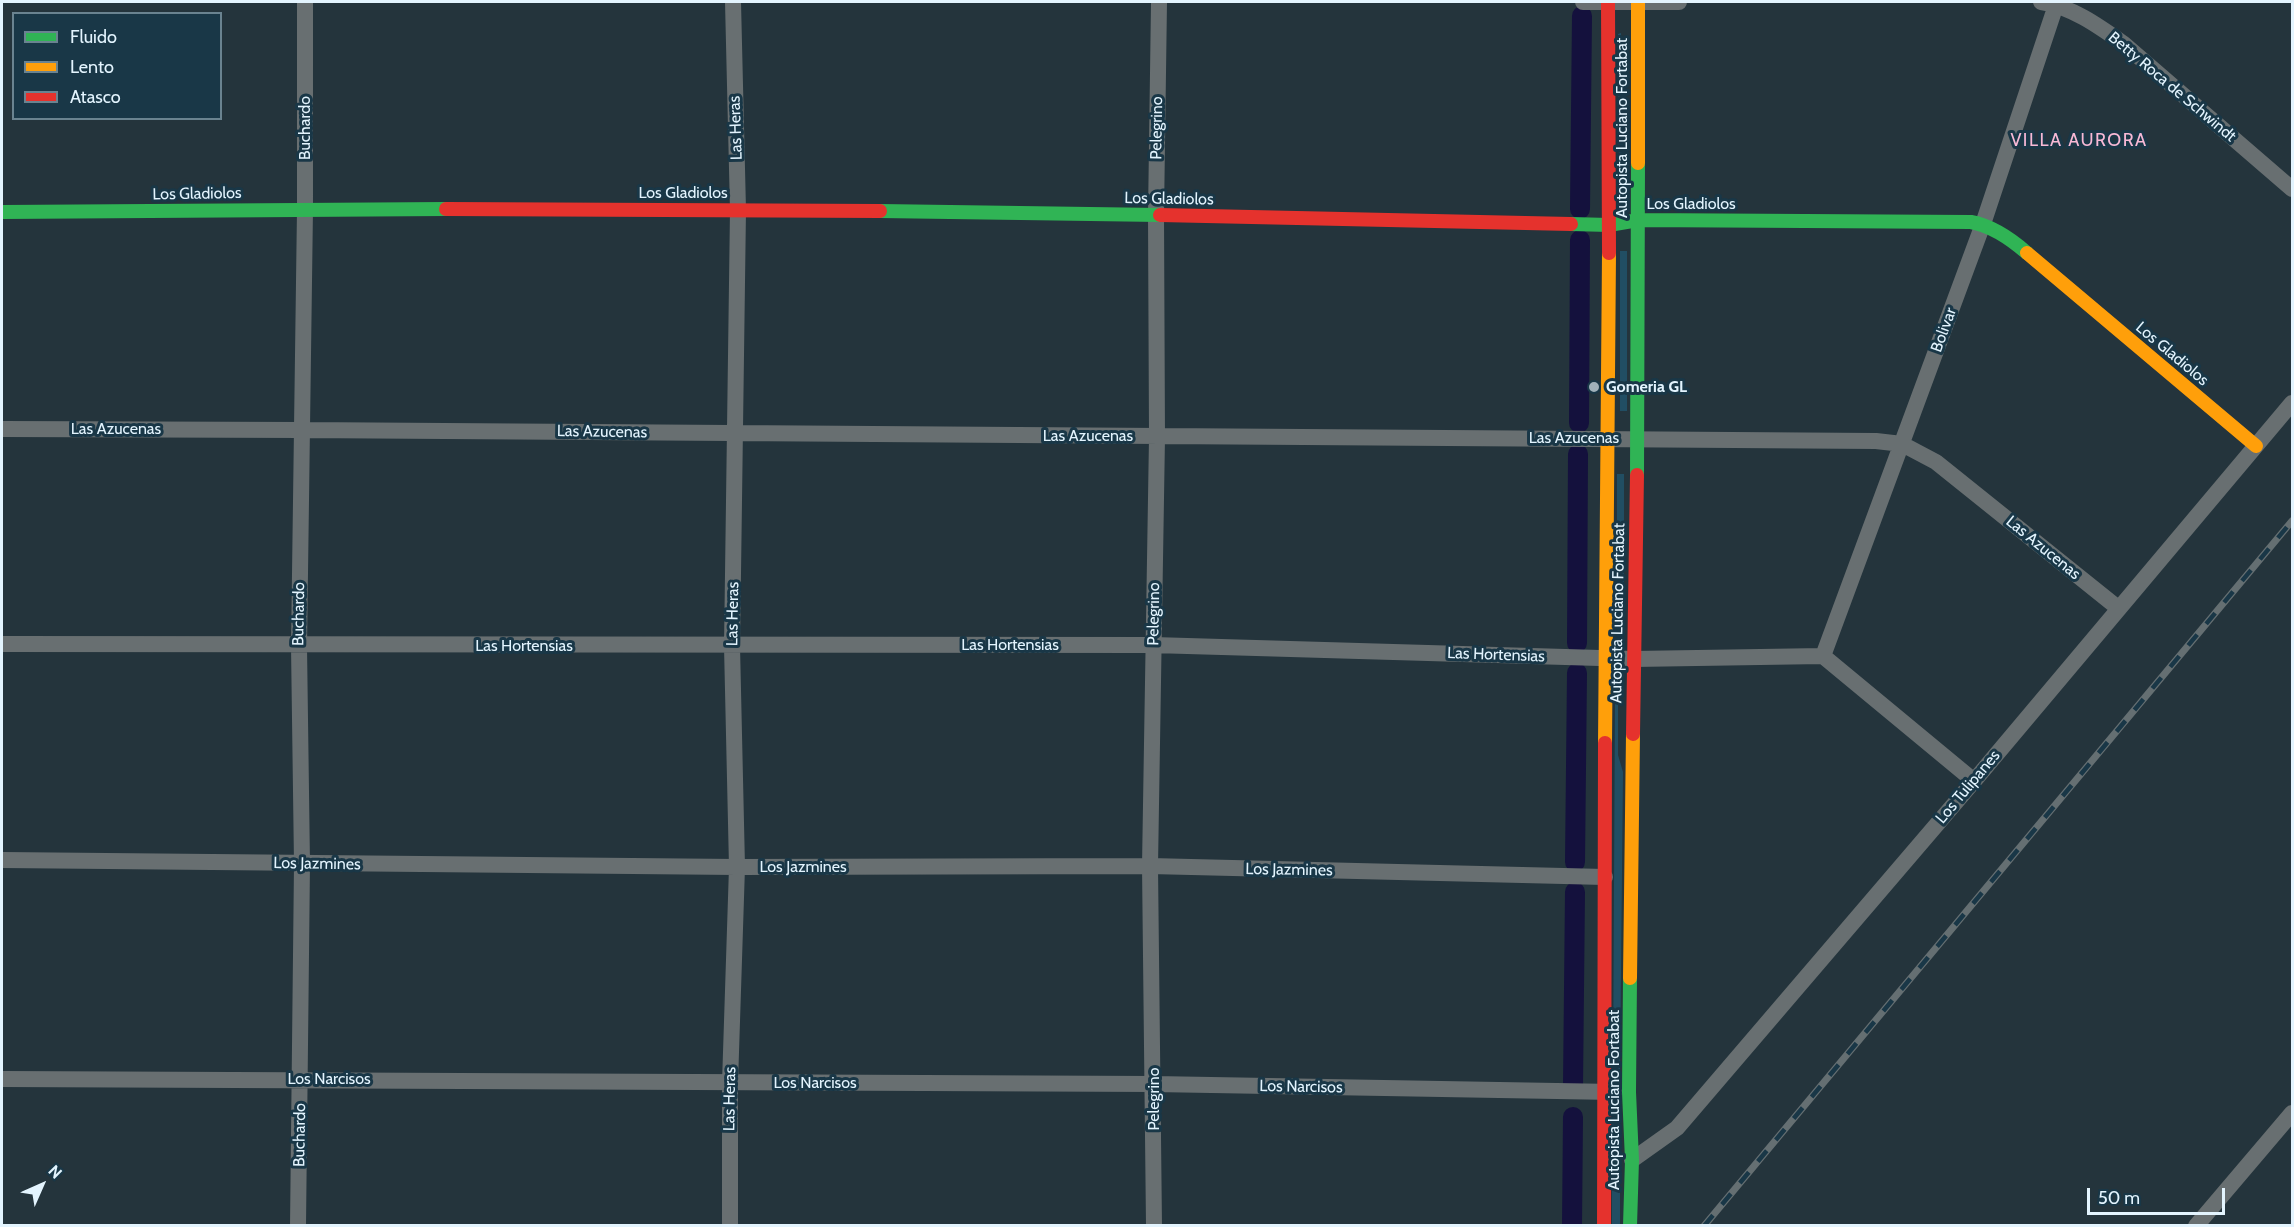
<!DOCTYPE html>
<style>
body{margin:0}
#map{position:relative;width:2294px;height:1227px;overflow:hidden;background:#24343c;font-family:Cabin,sans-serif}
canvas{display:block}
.frame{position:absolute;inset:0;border:3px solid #e3f4fe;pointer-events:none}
.legend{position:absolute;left:12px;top:12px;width:210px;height:108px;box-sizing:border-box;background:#193747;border:2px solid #6a8390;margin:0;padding:8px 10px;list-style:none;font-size:18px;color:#e3f4fe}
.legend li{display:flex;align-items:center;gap:12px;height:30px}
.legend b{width:30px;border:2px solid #6a8390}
.north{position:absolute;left:12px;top:1155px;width:60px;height:60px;-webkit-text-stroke:4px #193747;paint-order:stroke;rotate:45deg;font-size:16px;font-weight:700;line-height:24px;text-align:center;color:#e3f4fe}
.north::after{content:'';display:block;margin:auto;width:21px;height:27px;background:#e3f4fe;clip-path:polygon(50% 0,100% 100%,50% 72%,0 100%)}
.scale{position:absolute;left:2087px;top:1188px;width:138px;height:27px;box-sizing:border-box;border:3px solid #e3f4fe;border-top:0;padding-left:8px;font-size:18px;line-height:21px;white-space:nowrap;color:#e3f4fe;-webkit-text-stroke:4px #193747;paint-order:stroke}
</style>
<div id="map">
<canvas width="2294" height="1227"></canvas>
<div class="frame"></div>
<ul class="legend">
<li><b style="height:8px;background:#30b455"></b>Fluido</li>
<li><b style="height:8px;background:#ff9f0a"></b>Lento</li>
<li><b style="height:8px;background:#e5322d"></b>Atasco</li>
</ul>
<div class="north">N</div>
<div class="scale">50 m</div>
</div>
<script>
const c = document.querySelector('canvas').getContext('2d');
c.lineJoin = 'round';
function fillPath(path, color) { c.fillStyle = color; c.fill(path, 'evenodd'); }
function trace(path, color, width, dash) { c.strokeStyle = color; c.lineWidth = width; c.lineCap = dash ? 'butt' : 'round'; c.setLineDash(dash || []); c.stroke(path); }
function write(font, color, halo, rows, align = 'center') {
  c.font = font + ' Cabin,sans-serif'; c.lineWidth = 6; c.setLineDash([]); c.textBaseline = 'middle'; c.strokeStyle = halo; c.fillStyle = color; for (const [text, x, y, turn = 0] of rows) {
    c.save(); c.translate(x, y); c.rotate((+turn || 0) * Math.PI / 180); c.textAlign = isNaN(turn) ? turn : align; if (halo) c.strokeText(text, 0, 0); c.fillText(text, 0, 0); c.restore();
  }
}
fillPath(new Path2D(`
 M 1621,33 L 1621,97 L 1626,113 L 1626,194 L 1619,194 L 1618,34 Z
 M 1620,251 L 1627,251 L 1627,411 L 1620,411 Z
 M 1617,474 L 1624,474 L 1624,634 L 1621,634 L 1621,571 L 1617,554 Z
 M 1615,692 L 1618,692 L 1618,755 L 1623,772 L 1620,1073 L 1613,1073 Z
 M 1612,1123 L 1620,1123 L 1620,1225 L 1612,1226 Z`), '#214e63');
trace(new Path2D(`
 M 1580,209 L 1582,16
 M 1579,423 L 1580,240
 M 1577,643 L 1578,454
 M 1575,862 L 1577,673
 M 1573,1086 L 1575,892
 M 1572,1226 L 1573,1117`), '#14113d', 20);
trace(new Path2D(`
 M 1583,2 L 1679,2
 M 2041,2 C 2071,6 2100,27 2124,44 L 2292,189
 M 2,429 L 302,430 L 1876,441 L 1902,444 L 1936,462 L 2118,608
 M 2,644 L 1153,645 L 1634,659 L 1823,656 L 1974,781
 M 1823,656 L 1983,224 L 2057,2
 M 2,860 L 737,867 L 1150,866 L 1605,877
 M 2,1079 L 1154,1084 L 1614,1092
 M 1632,1160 L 1677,1128 L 1974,781 L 2292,403
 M 298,1226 L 302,864 L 299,646 L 305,209 L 305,2
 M 730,1226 L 730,1083 L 737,867 L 732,646 L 738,210 L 733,2
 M 1154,1226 L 1150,866 L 1157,437 L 1156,215 L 1159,2
 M 2196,1226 L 2292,1113`), '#686f71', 16);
trace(new Path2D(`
 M 880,211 L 1160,215
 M 2,212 L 446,209
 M 1571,224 L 1609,225 L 1638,220 L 1971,222 C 1993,226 2011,239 2027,253
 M 1637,475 L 1638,163
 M 1630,1226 L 1632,1160 L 1629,1092 L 1630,978`), '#30b455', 14);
trace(new Path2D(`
 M 1638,163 L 1638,2
 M 2027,253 L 2256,446
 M 1605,743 L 1609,253
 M 1630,978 L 1633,734`), '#ff9f0a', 14);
trace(new Path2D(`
 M 1608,2 L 1609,253
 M 446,209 L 880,211
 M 1160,215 L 1571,224
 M 1633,734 L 1637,475
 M 1604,1226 L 1605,743`), '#e5322d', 14);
const rail = new Path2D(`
 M 1704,1226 L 2292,521`);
trace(rail, '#656f72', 7);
trace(rail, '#193747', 4.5, [14]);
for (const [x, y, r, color] of [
 [1594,387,6,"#a0b1ba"]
]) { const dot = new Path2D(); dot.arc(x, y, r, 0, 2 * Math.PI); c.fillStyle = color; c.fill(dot); trace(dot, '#193747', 2); }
write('16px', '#e3f4fe', '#193747', [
 ["Betty Roca de Schwindt",2172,87,40],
 ["Buchardo",305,128,-90],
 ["Las Heras",736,128,-92],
 ["Pelegrino",1157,128,-89],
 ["Autopista Luciano Fortabat",1622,128,-90],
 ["Los Gladiolos",683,193],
 ["Los Gladiolos",197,194,-1],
 ["Los Gladiolos",1169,199,1],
 ["Los Gladiolos",1691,204],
 ["Bolivar",1944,330,-70],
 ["Los Gladiolos",2172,354,40],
 ["Las Azucenas",116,429],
 ["Las Azucenas",602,432,1],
 ["Las Azucenas",1088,436],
 ["Las Azucenas",1574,438],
 ["Las Azucenas",2043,548,39],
 ["Autopista Luciano Fortabat",1618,613,-89],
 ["Buchardo",299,614,-89],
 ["Las Heras",733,614,-89],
 ["Pelegrino",1154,614,-89],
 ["Las Hortensias",1010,645],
 ["Las Hortensias",524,646],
 ["Las Hortensias",1496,655,2],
 ["Los Tulipanes",1968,787,-50],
 ["Los Jazmines",317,864,1],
 ["Los Jazmines",803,867],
 ["Los Jazmines",1289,870,1],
 ["Los Narcisos",329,1079],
 ["Los Narcisos",815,1083],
 ["Los Narcisos",1301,1087,1],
 ["Las Heras",730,1099,-89],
 ["Pelegrino",1154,1099,-90],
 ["Autopista Luciano Fortabat",1614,1100,-90],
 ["Buchardo",300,1135,-89]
]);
write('bold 16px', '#e3f4fe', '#193747', [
 ["Gomeria GL",1606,387]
], 'left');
c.letterSpacing = '1.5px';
write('18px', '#f7b9d6', '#193747', [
 ["VILLA AURORA",2079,141]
]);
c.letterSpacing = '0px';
</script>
